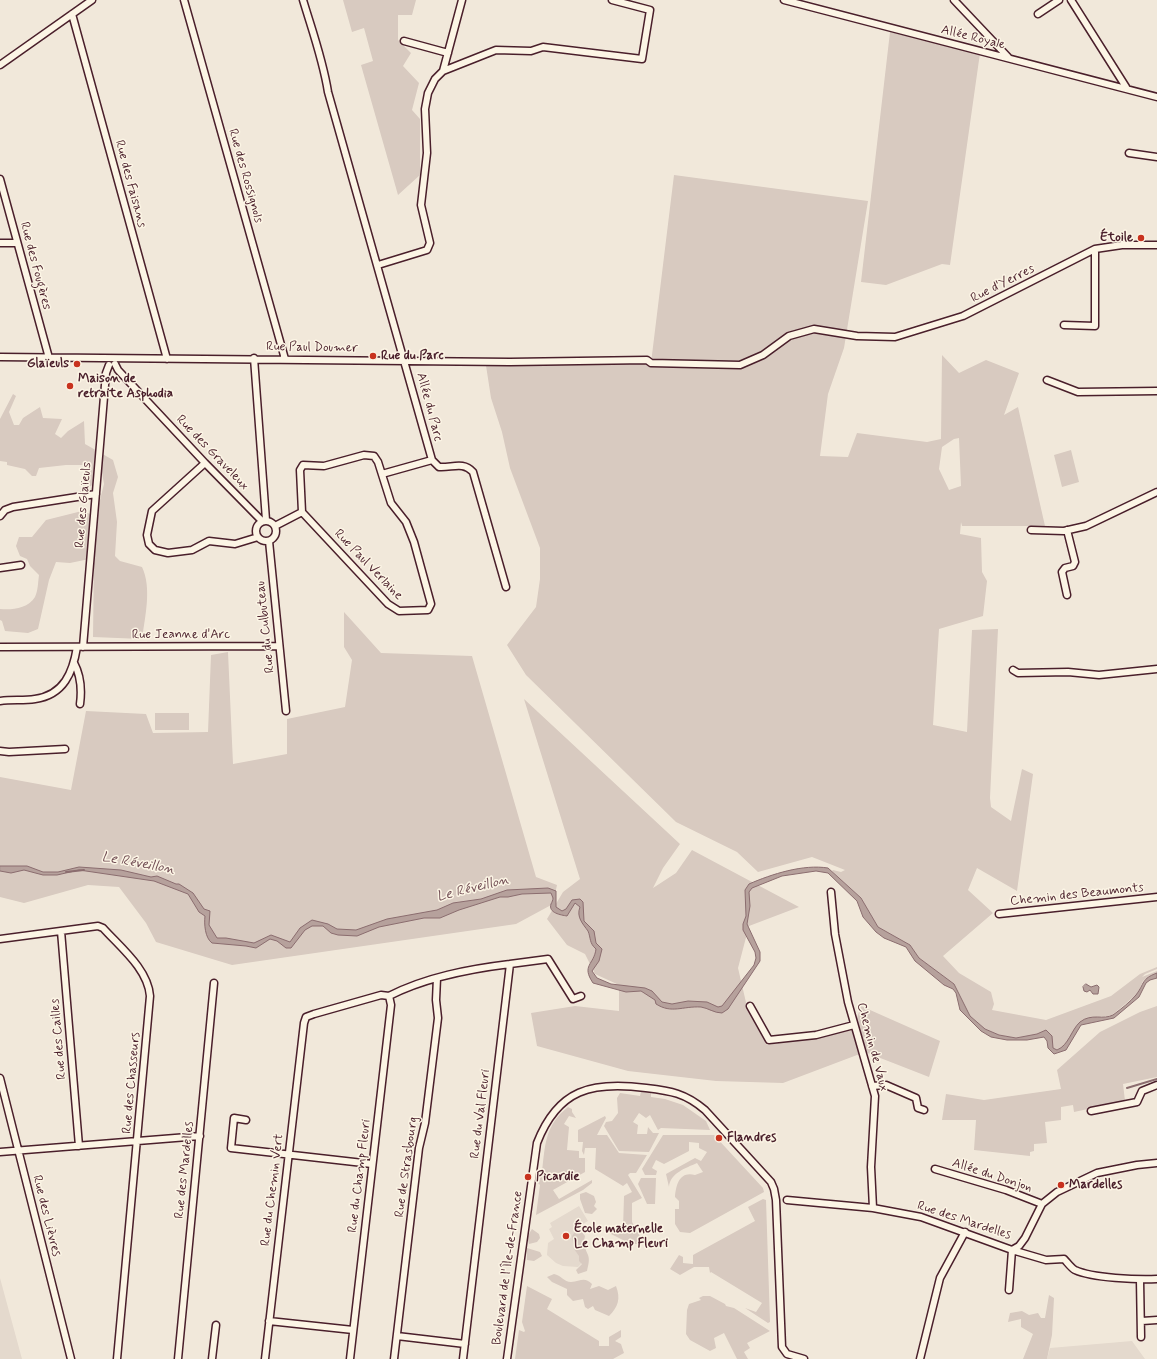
<!DOCTYPE html>
<meta charset="utf-8">
<style>
body{margin:0}
canvas{display:block;background:#f1e8da}
</style>
<canvas width="1157" height="1359"></canvas>
<script>
const c = document.querySelector('canvas').getContext('2d');
c.lineJoin = 'round';
function fillPath(path, color) { c.fillStyle = color; c.fill(path, 'evenodd'); }
function trace(path, color, width, dash) { c.strokeStyle = color; c.lineWidth = width; c.lineCap = dash ? 'butt' : 'round'; c.setLineDash(dash || []); c.stroke(path); }
function write(font, color, halo, rows, align = 'center') {
  c.font = font + ' Mynerve,sans-serif'; c.lineWidth = 3; c.setLineDash([]); c.textBaseline = 'middle'; c.strokeStyle = halo; c.fillStyle = color; for (const [text, x, y, turn = 0] of rows) {
    c.save(); c.translate(x, y); c.rotate((+turn || 0) * Math.PI / 180); c.textAlign = isNaN(turn) ? turn : align; if (halo) c.strokeText(text, 0, 0); c.fillText(text, 0, 0); c.restore();
  }
}
fillPath(new Path2D(`
 M 579,1206 L 588,1221 L 576,1228 L 579,1234 L 582,1263 L 578,1267 L 563,1266 L 556,1263 L 547,1255 L 548,1243 L 554,1239 L 549,1229 L 552,1227 L 550,1223 Z
 M 0,1278 L 22,1359 L 0,1359 Z
 M 1132,1341 L 1145,1359 L 1047,1359 L 1050,1348 Z`), '#e4d9cd');
fillPath(new Path2D(`
 M 343,0 L 416,0 L 412,15 L 398,15 L 398,40 L 411,53 L 403,66 L 419,83 L 412,110 L 420,119 L 420,175 L 398,195 L 361,65 L 373,61 L 364,28 L 352,32 Z
 M 890,32 L 980,53 L 950,265 L 942,264 L 886,285 L 861,282 Z
 M 674,175 L 868,201 L 844,348 L 828,394 L 820,456 L 848,457 L 857,433 L 927,442 L 941,439 L 942,355 L 959,373 L 986,360 L 1019,373 L 1004,415 L 1018,407 L 1045,526 L 962,526 L 961,522 L 960,534 L 981,538 L 982,572 L 987,581 L 983,616 L 939,629 L 933,725 L 967,732 L 972,630 L 998,629 L 990,798 L 991,807 L 1011,821 L 1022,769 L 1033,774 L 1017,891 L 977,868 L 968,890 L 993,913 L 943,956 L 959,973 L 991,992 L 994,1004 L 992,1010 L 1046,1020 L 1111,996 L 1140,974 L 1157,967 L 1157,969 L 1145,974 L 1142,977 L 1157,971 L 1157,973 L 1148,977 L 1143,981 L 1137,994 L 1111,1016 L 1102,1016 L 1082,1020 L 1064,1047 L 1057,1050 L 1053,1048 L 1042,1032 L 1038,1034 L 1016,1038 L 999,1035 L 985,1029 L 970,1016 L 954,984 L 919,958 L 910,945 L 878,927 L 861,898 L 832,871 L 833,870 L 841,872 L 845,870 L 812,857 L 758,872 L 737,852 L 676,822 L 526,675 L 507,645 L 536,607 L 540,579 L 540,548 L 510,468 L 502,432 L 491,398 L 485,359 L 651,363 ZM 959,438 L 961,486 L 949,490 L 939,469 L 942,447 L 954,439 Z
 M 13,394 L 16,396 L 9,412 L 14,425 L 19,425 L 23,418 L 40,407 L 43,418 L 62,419 L 55,434 L 61,438 L 68,431 L 84,421 L 85,444 L 113,460 L 118,477 L 113,493 L 117,522 L 115,556 L 120,561 L 142,567 C 152,588 145,617 142,639 L 93,637 L 94,558 L 70,563 L 56,562 L 49,580 L 38,629 L 28,633 L 5,631 L 2,621 L 0,620 L 0,609 C 11,610 28,609 35,597 C 38,591 38,582 39,575 L 30,566 L 27,559 L 20,556 L 16,546 L 19,537 L 32,537 L 46,520 L 82,511 L 96,516 L 104,484 L 101,467 L 97,467 L 94,484 L 86,489 L 83,485 L 89,473 L 87,465 L 66,465 L 39,468 L 36,476 L 32,476 L 25,469 L 7,465 L 7,462 L 0,461 L 0,419 Z
 M 1071,450 L 1079,482 L 1062,487 L 1054,455 Z
 M 344,612 L 381,653 L 472,656 L 536,877 L 557,885 L 553,904 L 516,924 L 232,965 L 156,942 L 146,923 L 119,887 L 88,885 L 24,903 L 0,897 L 0,777 L 71,790 L 86,711 L 146,714 L 153,733 L 208,732 L 211,655 L 228,652 L 233,764 L 287,754 L 287,719 L 345,707 L 352,660 L 344,647 Z
 M 524,699 L 680,844 L 663,868 L 653,888 L 676,873 L 692,850 L 799,907 L 749,926 L 738,968 L 748,1011 L 767,1045 L 853,1030 L 861,1006 L 940,1041 L 929,1077 L 865,1052 L 783,1083 L 716,1081 L 628,1071 L 537,1046 L 531,1013 L 575,1006 L 619,1011 L 619,985 L 595,974 L 585,954 L 567,945 L 547,919 L 563,892 L 580,879 Z
 M 155,713 L 189,713 L 189,730 L 155,730 Z
 M 1157,1006 L 1157,1077 L 1123,1084 L 1125,1101 L 1074,1112 L 1073,1105 L 1061,1107 L 1061,1120 L 1045,1122 L 1047,1143 L 1034,1144 L 1034,1151 L 1030,1152 L 1030,1156 L 974,1150 L 976,1120 L 942,1120 L 946,1094 L 984,1100 L 1061,1089 L 1057,1070 L 1100,1032 L 1140,1012 Z
 M 641,1091 L 651,1093 L 651,1097 L 665,1099 L 683,1105 L 706,1121 L 710,1130 L 661,1128 L 658,1130 L 650,1115 L 646,1118 L 639,1113 L 633,1122 L 638,1125 L 637,1134 L 647,1134 L 648,1127 L 653,1133 L 659,1133 L 649,1152 L 619,1151 L 604,1126 L 606,1122 L 612,1121 L 618,1113 L 617,1098 L 620,1093 L 640,1096 Z
 M 568,1107 L 572,1109 L 572,1112 L 576,1118 L 569,1116 L 564,1124 L 569,1127 L 567,1150 L 579,1151 L 579,1158 L 585,1158 L 585,1172 L 553,1190 L 559,1199 L 592,1180 L 592,1183 L 583,1190 L 536,1215 L 540,1185 L 538,1183 L 542,1173 C 545,1145 545,1125 568,1107 Z
 M 605,1116 L 606,1118 L 597,1135 L 607,1135 L 619,1153 L 647,1155 L 636,1173 L 630,1173 L 628,1175 L 642,1198 L 632,1203 L 632,1222 L 642,1240 L 640,1244 L 631,1244 L 611,1234 L 611,1229 L 623,1229 L 624,1196 L 632,1192 L 627,1183 L 623,1186 L 595,1169 L 596,1148 L 585,1148 L 584,1155 L 582,1151 L 583,1142 L 578,1142 L 578,1130 Z
 M 663,1135 L 714,1135 L 763,1188 L 764,1192 L 690,1233 L 680,1232 L 675,1224 L 675,1209 L 679,1209 L 679,1201 L 675,1197 C 676,1184 680,1171 695,1175 L 703,1172 L 697,1163 C 686,1168 670,1173 669,1187 L 666,1174 L 695,1158 L 701,1161 L 707,1152 L 699,1148 L 699,1143 L 689,1142 L 689,1151 L 664,1164 L 656,1160 L 652,1168 L 657,1171 L 656,1175 L 645,1175 L 642,1169 Z
 M 641,1178 L 656,1178 L 655,1204 L 647,1204 L 638,1184 Z
 M 586,1192 L 594,1196 L 596,1202 L 594,1206 L 597,1209 L 592,1214 L 585,1213 L 580,1199 L 580,1194 Z
 M 763,1199 L 766,1200 L 770,1322 L 768,1323 L 745,1308 L 756,1312 L 762,1303 L 711,1272 L 710,1273 L 709,1267 L 694,1267 L 680,1275 L 670,1269 L 679,1255 L 683,1257 L 683,1263 L 693,1264 L 693,1255 L 755,1221 L 748,1207 Z
 M 532,1229 L 539,1234 L 540,1238 L 537,1242 L 529,1244 L 527,1237 Z
 M 581,1231 L 585,1236 C 583,1244 585,1248 588,1255 C 590,1260 588,1266 587,1271 L 578,1274 L 576,1270 L 582,1264 L 579,1261 L 579,1256 L 574,1249 L 572,1236 L 575,1232 Z
 M 527,1248 L 540,1252 L 542,1256 L 534,1261 L 527,1260 Z
 M 554,1274 C 561,1275 564,1282 571,1282 C 580,1282 584,1276 592,1284 L 590,1289 L 599,1286 L 608,1290 L 616,1286 C 621,1299 618,1307 609,1316 L 595,1310 L 593,1306 L 588,1309 L 585,1307 L 583,1299 L 573,1301 L 567,1295 L 567,1289 L 552,1282 L 547,1277 Z
 M 527,1286 L 552,1299 L 547,1309 L 599,1341 L 599,1346 L 609,1346 L 609,1337 L 621,1330 L 621,1337 L 615,1341 L 621,1344 L 624,1353 L 613,1359 L 515,1359 L 519,1330 L 524,1332 L 525,1331 L 522,1322 Z
 M 1049,1295 L 1054,1298 L 1052,1335 L 1047,1359 L 1023,1359 L 1033,1334 L 1021,1327 L 1021,1319 L 1008,1322 L 1010,1313 L 1022,1311 L 1029,1315 L 1038,1313 L 1041,1318 L 1045,1318 Z
 M 703,1296 L 710,1296 L 725,1304 L 726,1306 L 734,1308 L 770,1331 L 747,1343 L 750,1348 L 744,1352 L 748,1359 L 737,1359 L 724,1333 L 714,1338 L 716,1348 L 710,1351 L 690,1340 L 686,1334 L 687,1310 L 689,1304 L 701,1300 L 699,1298 Z`), '#d8cac0');
const water = new Path2D(`
 M 0,866 L 27,866 L 43,872 L 58,872 L 79,867 L 121,870 L 151,877 L 157,876 L 176,884 L 179,884 L 193,893 L 204,909 L 210,911 L 209,925 L 217,938 L 226,938 L 254,943 L 271,935 L 290,942 L 300,928 L 312,920 L 328,924 L 337,929 L 356,930 L 387,919 L 437,910 L 453,903 L 481,899 L 507,890 L 548,888 L 556,891 L 556,907 L 562,911 L 566,909 L 572,900 L 580,899 L 583,902 L 584,921 L 594,931 L 596,943 L 602,949 L 599,961 L 592,971 L 597,978 L 611,984 L 645,988 L 652,991 L 662,1002 L 672,1004 L 688,1001 L 707,1002 L 718,1007 L 722,1006 L 754,965 L 756,958 L 755,952 L 743,930 L 743,924 L 746,916 L 745,890 L 749,884 C 772,874 803,864 828,868 L 861,898 L 878,927 L 910,945 L 919,958 L 954,984 L 970,1016 L 985,1029 L 999,1035 L 1016,1038 L 1037,1034 L 1046,1030 L 1052,1036 L 1053,1048 L 1057,1050 C 1069,1045 1071,1030 1080,1022 C 1091,1013 1104,1020 1113,1015 C 1121,1009 1130,1002 1136,995 C 1145,983 1141,979 1157,973 L 1157,978 L 1150,980 L 1146,983 L 1139,997 L 1114,1018 L 1081,1025 L 1066,1050 L 1054,1054 L 1048,1048 L 1047,1041 L 1044,1037 L 1027,1040 L 1007,1040 L 991,1037 L 981,1031 L 960,1010 L 956,993 L 953,989 L 944,985 L 915,961 L 906,947 L 884,938 L 876,932 L 863,917 L 857,901 L 828,873 L 816,871 L 782,876 L 752,888 L 749,892 L 750,906 L 747,924 L 760,952 L 760,961 L 728,1009 L 722,1013 C 714,1013 708,1008 701,1007 C 682,1006 672,1014 656,1004 L 655,1000 L 641,991 L 626,992 L 593,983 C 581,965 594,965 596,949 C 589,943 591,938 588,931 C 583,924 576,917 580,907 L 575,903 L 567,916 C 561,915 548,913 551,904 C 552,902 553,900 553,898 L 551,893 L 522,894 L 508,897 L 500,897 L 459,910 L 440,918 L 424,918 L 379,927 L 357,936 L 338,935 L 331,933 L 323,926 L 312,926 L 305,930 L 291,948 L 286,948 L 277,941 L 270,939 L 256,948 L 246,946 L 212,943 C 205,938 204,924 205,916 L 199,912 L 188,894 L 154,881 L 79,870 L 57,875 L 43,875 L 24,870 L 11,873 L 0,871 Z
 M 1086,984 L 1091,987 L 1097,985 L 1099,987 L 1098,994 L 1093,994 L 1090,990 L 1087,992 L 1084,991 L 1083,987 Z`);
fillPath(water, '#b6a19c');
trace(water, '#8b6d6f', 1);
trace(new Path2D(`
 M 66,872 L 84,870
 M 1127,1088 L 1157,1079`), '#8b6d6f', 2);
const minor = new Path2D(`
 M 184,0 L 285,359
 M 303,0 C 312,30 323,60 328,92 L 432,460 L 439,467 C 452,468 463,461 473,472 L 506,587
 M 784,0 L 1157,97
 M 954,0 L 1008,57
 M 1071,0 L 1126,87
 M 72,14 L 167,359
 M 1038,14 L 1059,0
 M 404,41 L 448,53
 M 0,65 L 92,0
 M 443,71 L 462,0
 M 1129,153 L 1157,157
 M 0,179 L 49,358
 M 0,243 L 17,243
 M 378,265 L 427,250 L 430,243 L 421,205 L 427,153 L 425,109 L 428,93 L 435,79 L 443,71 L 496,50 L 531,51 L 543,47 L 642,59 L 650,10 L 612,0
 M 1064,325 L 1095,326 L 1095,249
 M 0,357 L 510,362 L 647,360 L 651,363 L 740,365 L 763,355 L 789,336 L 814,329 L 857,336 L 895,337 L 963,316 L 1095,249 L 1122,245 L 1157,245
 M 254,358 L 266,520
 M 115,364 L 118,370 L 205,463 L 262,521
 M 1047,380 L 1078,392 L 1157,391
 M 205,463 L 152,511 L 147,535 L 149,544 L 155,550 L 168,553 L 192,550 L 209,541 L 235,544 L 258,537
 M 382,474 L 432,460
 M 0,516 L 5,510 L 13,507 L 96,494
 M256 531a10 10 0 1 1 20 0a10 10 0 1 1-20 0Z
 M 275,526 L 302,512 L 300,470 L 303,465 L 324,466 L 364,455 L 374,456 L 378,462 L 391,503 L 406,522 L 414,542 L 431,604 L 428,610 L 399,611 L 388,604 L 302,512
 M 1031,530 L 1064,531 L 1086,526 L 1157,492
 M 269,541 L 286,711
 M 0,568 L 21,565
 M 1067,595 L 1062,572 L 1065,568 L 1073,566 L 1075,562 L 1067,530
 M 0,647 L 279,646
 M 83,647 L 106,373 L 109,365
 M 74,663 C 81,676 82,689 80,704
 M 1013,670 L 1018,673 L 1068,672 L 1099,675 L 1157,669
 M 0,701 C 12,699 23,701 35,699 C 64,695 73,672 77,647
 M 0,751 L 9,752 L 65,749
 M 831,892 L 835,934 L 848,1002 L 875,1096 L 871,1167 L 873,1208
 M 999,914 L 1157,897
 M 61,931 L 79,1146
 M 0,939 L 98,926 L 103,928 C 120,947 148,969 150,996 L 117,1359
 M 389,996 C 426,977 469,969 510,964
 M 750,1006 L 769,1040 L 816,1035 L 854,1025
 M 0,1078 L 71,1359
 M 872,1086 L 886,1085 L 916,1098 L 918,1108 L 924,1110
 M 1091,1111 L 1137,1102 L 1142,1091 L 1157,1085
 M 246,1120 L 234,1118 L 231,1148 L 372,1164
 M 0,1152 L 200,1136
 M 935,1169 L 1006,1190 L 1042,1204
 M 787,1200 L 873,1208 L 921,1217 L 1012,1250 L 1019,1246 L 1025,1238 L 1042,1204 L 1057,1192 L 1097,1173 L 1137,1165 L 1157,1163
 M 1140,1280 L 1141,1337
 M 1009,1290 L 1012,1250 L 1046,1260 L 1064,1259 C 1067,1262 1071,1268 1075,1270 C 1092,1278 1138,1280 1157,1279
 M 269,1321 L 353,1330
 M 1142,1321 L 1157,1320
 M 397,1336 L 465,1344
 M 178,1359 L 214,983
 M 212,1359 L 216,1325
 M 265,1359 L 304,1023 L 306,1017 L 314,1014 L 381,995 L 389,996
 M 350,1359 L 391,1005 L 389,996
 M 394,1359 L 419,1148 L 425,1123 L 438,1018 L 436,1000 L 437,978
 M 463,1359 L 510,964 L 548,959 L 573,999 L 581,996
 M 507,1359 L 537,1143 C 558,1089 592,1081 646,1088 C 671,1091 685,1093 705,1110 L 771,1182 L 774,1189 L 776,1200 L 782,1347 L 787,1354 L 804,1359
 M 920,1359 L 940,1278 L 965,1232`);
trace(minor, '#4a1f2b', 9);
trace(minor, '#fcf5e5', 6);
for (const [x, y, r, color] of [
 [1141,238,4,"#c8321e"],
 [373,356,4,"#c8321e"],
 [77,364,4,"#c8321e"],
 [70,386,4,"#c8321e"],
 [719,1138,4,"#c8321e"],
 [528,1177,4,"#c8321e"],
 [1061,1185,4,"#c8321e"],
 [566,1236,4,"#c8321e"]
]) { const dot = new Path2D(); dot.arc(x, y, r, 0, 2 * Math.PI); c.fillStyle = color; c.fill(dot); trace(dot, '#fcf5e5', 1.5); }
write('13px', '#4a1f2b', '#fcf5e5', [
 ["Allée Royale",973,38,14],
 ["Rue des Rossignols",245,176,74],
 ["Rue des Faisans",130,184,75],
 ["Rue des Fougères",35,266,75],
 ["Rue d'Yerres",1003,284,-27],
 ["Rue Paul Doumer",312,348,1],
 ["Allée du Parc",429,407,75],
 ["Rue des Graveleux",212,453,46],
 ["Rue des Glaïeuls",84,505,-85],
 ["Rue Paul Verlaine",368,565,46],
 ["Rue du Culbuteau",266,627,-96],
 ["Rue Jeanne d'Arc",181,635],
 ["Chemin des Beaumonts",1077,895,-6],
 ["Rue des Cailles",59,1039,-95],
 ["Chemin de Vaux",872,1047,75],
 ["Rue des Chasseurs",132,1083,-85],
 ["Rue du Val Fleuri",481,1114,-83],
 ["Rue de Strasbourg",407,1167,-82],
 ["Rue des Mardelles",185,1170,-84],
 ["Rue du Champ Fleuri",360,1176,-83],
 ["Allée du Donjon",992,1176,18],
 ["Rue du Chemin Vert",273,1190,-83],
 ["Rue des Lièvres",46,1216,76],
 ["Rue des Mardelles",964,1221,18],
 ["Boulevard de l'Île-de-France",508,1268,-82]
]);
write('bold 13px', '#4a1f2b', '#fcf5e5', [
 ["Étoile",1133,238,"right"],
 ["Rue du Parc",381,356],
 ["Glaïeuls",69,364,"right"],
 ["Maison de",78,379],
 ["retraite Asphodia",78,394],
 ["Flandres",727,1138],
 ["Picardie",536,1177],
 ["Mardelles",1069,1185],
 ["École maternelle",574,1229],
 ["Le Champ Fleuri",574,1244]
], 'left');
write('italic 14px', '#704c53', '#fcf5e5', [
 ["Le Réveillon",138,864,10],
 ["Le Réveillon",473,889,-14]
]);
</script>
